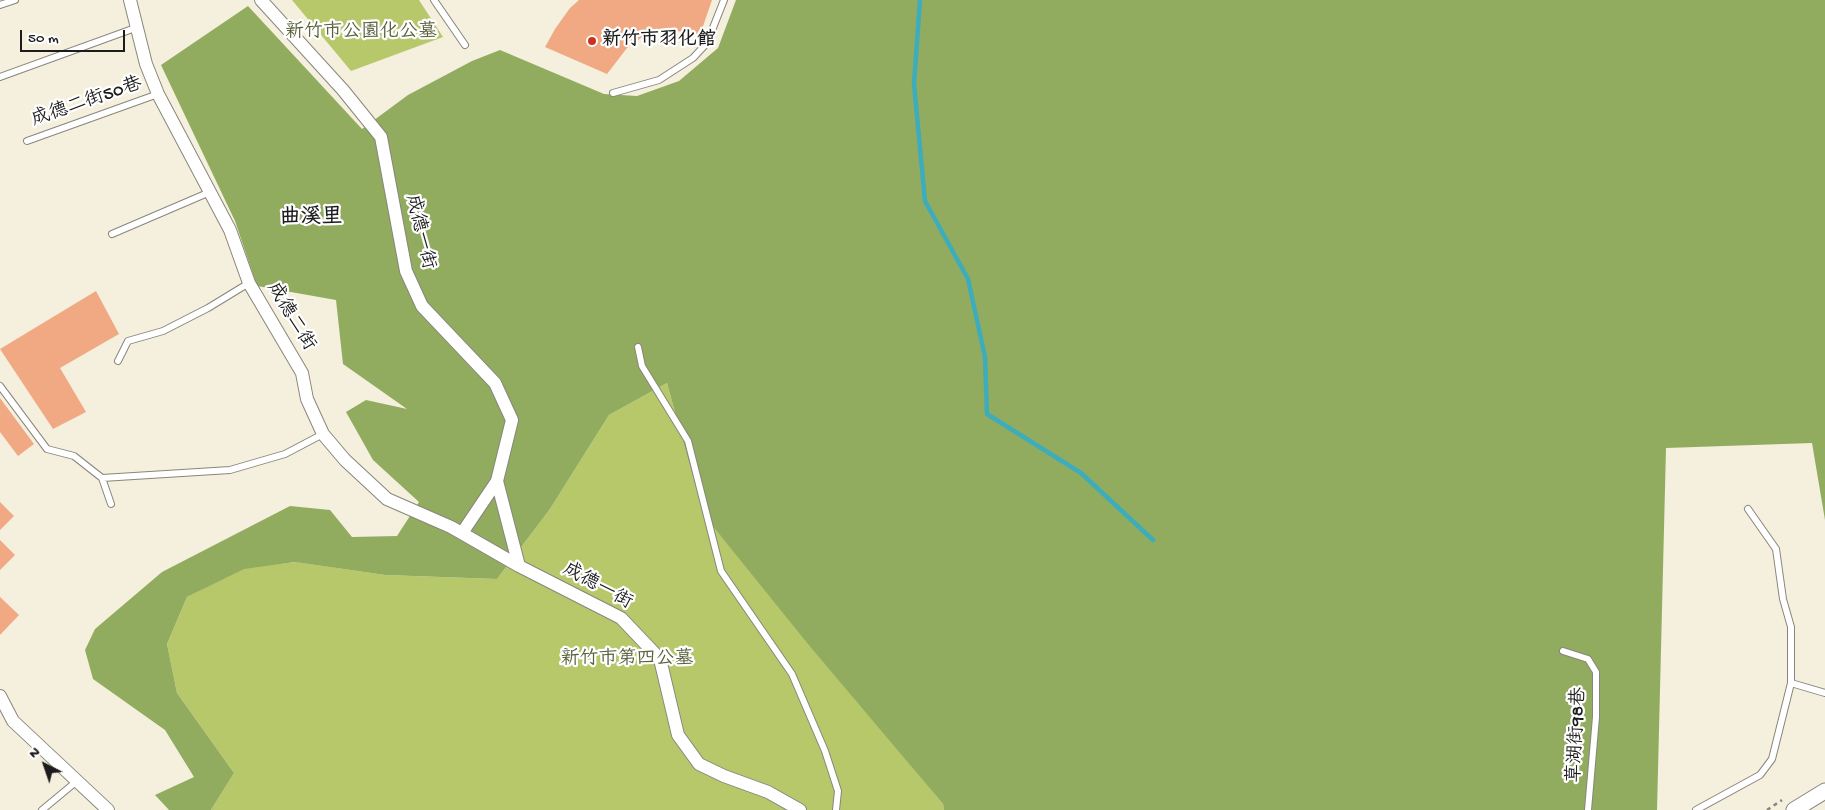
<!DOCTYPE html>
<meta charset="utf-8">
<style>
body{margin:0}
#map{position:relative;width:1825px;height:810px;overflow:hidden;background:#f5efdd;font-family:"Gochi Hand",sans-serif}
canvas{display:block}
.north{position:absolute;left:20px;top:740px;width:50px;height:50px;-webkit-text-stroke:4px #fff;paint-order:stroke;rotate:319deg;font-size:14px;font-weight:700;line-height:20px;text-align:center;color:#1c1c1c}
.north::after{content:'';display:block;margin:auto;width:18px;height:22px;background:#1c1c1c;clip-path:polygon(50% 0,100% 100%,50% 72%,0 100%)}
.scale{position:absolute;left:20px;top:30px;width:105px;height:22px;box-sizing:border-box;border:2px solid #1c1c1c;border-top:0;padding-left:6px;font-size:15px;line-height:18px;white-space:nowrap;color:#1c1c1c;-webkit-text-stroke:4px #fff;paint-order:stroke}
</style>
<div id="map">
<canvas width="1825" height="810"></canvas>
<div class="north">N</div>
<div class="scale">50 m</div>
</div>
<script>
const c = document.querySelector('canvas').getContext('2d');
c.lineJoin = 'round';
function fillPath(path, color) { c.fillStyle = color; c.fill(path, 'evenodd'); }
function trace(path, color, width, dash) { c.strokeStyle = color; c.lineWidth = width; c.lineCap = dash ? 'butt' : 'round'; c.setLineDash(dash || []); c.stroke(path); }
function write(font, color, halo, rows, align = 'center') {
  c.font = font + ' "Gochi Hand","LXGW WenKai TC",sans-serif'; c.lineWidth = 4.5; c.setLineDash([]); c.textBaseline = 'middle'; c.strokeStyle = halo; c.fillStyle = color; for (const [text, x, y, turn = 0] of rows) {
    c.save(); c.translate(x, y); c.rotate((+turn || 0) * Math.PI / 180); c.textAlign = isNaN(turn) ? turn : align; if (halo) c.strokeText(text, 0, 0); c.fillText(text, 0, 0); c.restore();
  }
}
fillPath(new Path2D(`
 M 292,0 L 419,0 L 443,37 L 351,71 Z
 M 667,383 L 703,514 L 943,804 L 944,810 L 211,810 L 234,773 L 177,693 L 167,644 L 187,597 L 244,568 L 296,562 L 385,575 L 497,579 L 550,509 L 609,415 Z`), '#b7c86b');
fillPath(new Path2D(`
 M 736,0 L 1825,0 L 1825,520 L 1812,443 L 1666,448 L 1657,810 L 944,810 L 943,804 L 808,644 L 703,514 L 667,383 L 609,415 L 550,509 L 497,579 L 385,575 L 295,562 L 244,569 L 187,597 L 167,644 L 177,693 L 234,773 L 211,810 L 169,810 L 155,795 L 194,777 L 165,730 L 93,679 L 85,650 L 95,629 L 162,572 L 290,506 L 330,510 L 352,537 L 397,536 L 419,502 L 373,460 L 346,412 L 366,400 L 407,409 L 343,364 L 336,300 L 257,286 L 235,221 L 161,65 L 248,6 L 362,129 L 408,95 L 472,61 L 500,50 L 604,94 L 637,96 L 679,81 L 718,48 Z`), '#91ac5f');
trace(new Path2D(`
 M 920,0 L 914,84 L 925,201 L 968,279 L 985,357 L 987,414 L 1081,473 L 1153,540`), '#3dacbb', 4.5);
fillPath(new Path2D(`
 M 579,0 L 712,0 L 700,35 L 666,29 L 645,35 L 627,48 L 607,74 L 545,47 L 555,29 L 570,8 Z
 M 96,291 L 119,334 L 60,368 L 86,412 L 53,429 L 0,349 Z
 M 0,398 L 34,444 L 18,456 L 0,432 Z
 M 0,502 L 14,516 L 0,530 Z
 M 0,540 L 15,555 L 0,570 Z
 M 0,597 L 19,615 L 0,635 Z`), '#f0a983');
const service = new Path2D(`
 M 434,0 L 465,45
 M 0,5 L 15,0
 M 0,77 L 138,27
 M 613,93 L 659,80 L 693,58 L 707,43 L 724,0
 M 27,141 L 158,94
 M 112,234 L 210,192
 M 638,347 L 642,366 L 688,441 L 721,571 L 792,674 L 825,751 L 838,791 L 836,810
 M 118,361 L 128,341 L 163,331 L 208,308 L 249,283
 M 0,386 L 47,449 L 74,456 L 102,478 L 111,504
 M 102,478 L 230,470 L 285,454 L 323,434
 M 1563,651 L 1588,659 L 1596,672 L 1596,717 L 1588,810
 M 1791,683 L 1825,693
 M 42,810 L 77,781
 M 1696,810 L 1760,775 L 1772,759 L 1791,683 L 1791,627 L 1783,599 L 1776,549 L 1748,509`);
const minor = new Path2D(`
 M 130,0 L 146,64 L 158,94 L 230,230 L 249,283 L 302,373 L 307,399 L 323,434 L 345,460 L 387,499 L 451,527 L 519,566
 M 261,0 L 343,90 L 381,137 L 406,271 L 422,306 L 495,383 L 512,420 L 497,481 L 519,566 L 621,618 L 660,659 L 678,735 L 699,764 L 724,776 L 768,792 L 800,810
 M 462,533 L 497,481
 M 0,696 L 13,721 L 108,810`);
const tertiary = new Path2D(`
 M 1794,810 L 1825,791`);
trace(service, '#88867c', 8);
trace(minor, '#88867c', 14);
trace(tertiary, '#88867c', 17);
trace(new Path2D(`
 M 1767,810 L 1782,800`), '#88867c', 2.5, [4, 4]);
trace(service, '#fff', 6);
trace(minor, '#fff', 12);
trace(tertiary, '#fff', 15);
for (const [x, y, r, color] of [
 [592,41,5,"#c8321e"]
]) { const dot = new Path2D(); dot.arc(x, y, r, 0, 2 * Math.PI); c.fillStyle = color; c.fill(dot); trace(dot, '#fff', 2); }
write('19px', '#5a613c', '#fff', [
 ["新竹市公園化公墓",361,33],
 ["新竹市第四公墓",627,660]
]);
write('bold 19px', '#1c1c1c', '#fff', [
 ["新竹市羽化館",602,41]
], 'left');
write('19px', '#1c1c1c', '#fff', [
 ["成德二街50巷",87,103,-19],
 ["成德一街",419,232,77],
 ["成德二街",290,317,59],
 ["成德一街",597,587,29],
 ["草湖街98巷",1578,735,-87]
]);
write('bold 21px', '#1c1c1c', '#fff', [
 ["曲溪里",311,219]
]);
</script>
